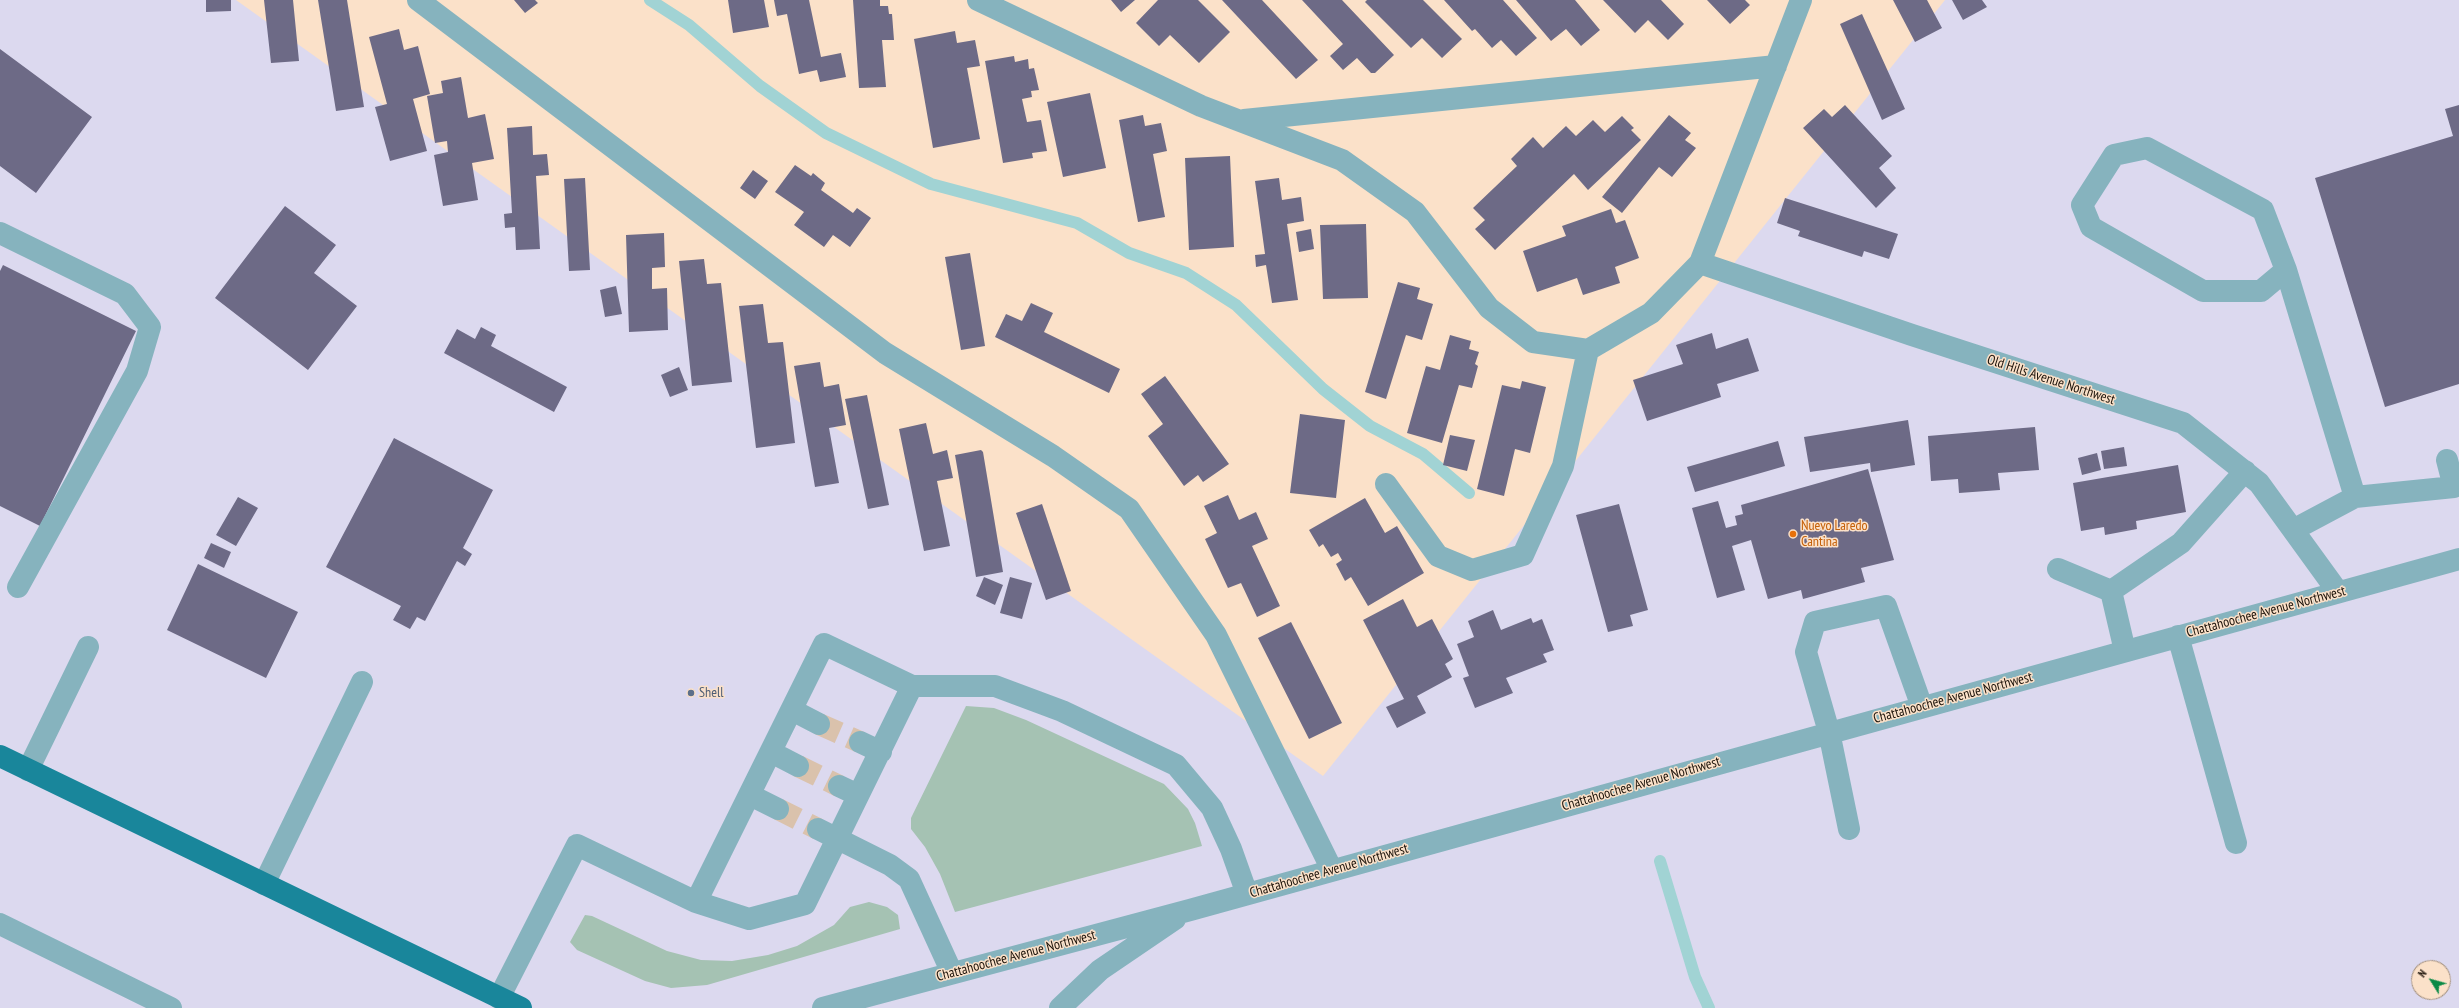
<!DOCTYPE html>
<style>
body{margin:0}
#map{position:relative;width:2459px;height:1008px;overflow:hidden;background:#fbe1c9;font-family:"PT Sans Narrow",sans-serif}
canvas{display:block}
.north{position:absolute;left:2411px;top:960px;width:40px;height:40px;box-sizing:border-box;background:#fbe1c9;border:1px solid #a28f7d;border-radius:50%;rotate:307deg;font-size:11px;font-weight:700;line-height:16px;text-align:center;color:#1c130a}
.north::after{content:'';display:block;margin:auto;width:14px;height:18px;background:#0a8a46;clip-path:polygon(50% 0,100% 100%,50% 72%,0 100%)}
</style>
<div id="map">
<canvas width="2459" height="1008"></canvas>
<div class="north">N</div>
</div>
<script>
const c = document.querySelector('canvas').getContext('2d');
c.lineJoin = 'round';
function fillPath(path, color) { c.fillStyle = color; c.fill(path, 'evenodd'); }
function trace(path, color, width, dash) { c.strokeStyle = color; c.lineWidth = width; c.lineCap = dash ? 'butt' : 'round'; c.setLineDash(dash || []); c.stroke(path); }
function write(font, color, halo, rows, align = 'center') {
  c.font = font + ' "PT Sans Narrow",sans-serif'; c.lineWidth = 3; c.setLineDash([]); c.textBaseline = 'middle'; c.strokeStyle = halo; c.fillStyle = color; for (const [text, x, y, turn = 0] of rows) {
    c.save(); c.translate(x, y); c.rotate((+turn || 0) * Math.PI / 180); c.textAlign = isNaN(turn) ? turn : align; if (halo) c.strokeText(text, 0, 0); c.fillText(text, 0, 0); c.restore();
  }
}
fillPath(new Path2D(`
 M 0,0 L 236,0 L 1323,776 L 1945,0 L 2459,0 L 2459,1008 L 0,1008 ZM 2419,968 L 2443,968 L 2443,992 L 2419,992 Z`), '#dcd9ef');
fillPath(new Path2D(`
 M 966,706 L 994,708 L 1026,720 L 1164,784 L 1188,809 L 1195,823 L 1202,846 L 955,912 L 940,874 L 925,847 L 911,829 L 911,818 Z
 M 869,902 L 887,907 L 898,915 L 900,929 L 707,985 L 671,988 L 645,981 L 577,950 L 570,942 L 585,915 L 592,916 L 667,951 L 701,960 L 732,961 L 768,955 L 797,946 L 834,925 L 850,907 Z`), '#a5c2b3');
trace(new Path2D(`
 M 650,0 L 689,25 L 760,86 L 826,133 L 931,184 L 1077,223 L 1129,253 L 1186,273 L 1236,305 L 1323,389 L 1370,426 L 1423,454 L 1469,493
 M 1660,861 L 1695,977 L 1709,1008`), '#a1d3d4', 12);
fillPath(new Path2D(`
 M 206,0 L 231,0 L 231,11 L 206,12 Z
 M 264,0 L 293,0 L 299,61 L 271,63 Z
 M 318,0 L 347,0 L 364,107 L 336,111 Z
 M 514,0 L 535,0 L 538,3 L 525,13 Z
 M 728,0 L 764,0 L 769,27 L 733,33 Z
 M 774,0 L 809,0 L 821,57 L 841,53 L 846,77 L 820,82 L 817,70 L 799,74 L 787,14 L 777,16 Z
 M 853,0 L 880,0 L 880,6 L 888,6 L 889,14 L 892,14 L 894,40 L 882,40 L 886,87 L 859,88 Z
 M 1111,0 L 1135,0 L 1121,12 Z
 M 1158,0 L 1198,0 L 1230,32 L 1199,63 L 1170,35 L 1159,46 L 1136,23 Z
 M 1222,0 L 1262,0 L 1318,60 L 1296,79 Z
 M 1302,0 L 1342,0 L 1394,55 L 1375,73 L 1371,73 L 1357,58 L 1343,70 L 1330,56 L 1343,44 Z
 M 1367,0 L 1423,0 L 1462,39 L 1442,58 L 1422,38 L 1411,48 L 1365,2 Z
 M 1444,0 L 1503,0 L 1537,38 L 1516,56 L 1501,40 L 1492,48 L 1475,29 L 1472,31 Z
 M 1516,0 L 1575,0 L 1600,30 L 1581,46 L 1566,29 L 1551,41 Z
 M 1603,0 L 1661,0 L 1684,24 L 1668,40 L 1648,20 L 1635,33 Z
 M 1707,0 L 1745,0 L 1750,5 L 1730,24 Z
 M 1893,0 L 1927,0 L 1942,28 L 1915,42 Z
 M 1952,0 L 1982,0 L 1987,7 L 1963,20 Z
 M 1862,14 L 1905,109 L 1882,120 L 1840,24 Z
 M 399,29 L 404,50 L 418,46 L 430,94 L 413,99 L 427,151 L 390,161 L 375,107 L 387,104 L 369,37 Z
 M 955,31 L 957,43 L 975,40 L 980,66 L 967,68 L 980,139 L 933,148 L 914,39 Z
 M 0,49 L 92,117 L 36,193 L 0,166 Z
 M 1014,56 L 1015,62 L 1028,59 L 1029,69 L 1034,68 L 1039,90 L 1031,91 L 1032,97 L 1022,99 L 1027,122 L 1041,120 L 1047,151 L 1032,153 L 1033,158 L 1003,163 L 985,61 Z
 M 461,77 L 468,118 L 485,114 L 494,159 L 472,163 L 478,200 L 443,206 L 434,155 L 448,152 L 447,141 L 435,143 L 427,96 L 443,93 L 441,81 Z
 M 1090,93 L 1106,168 L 1063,177 L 1047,102 Z
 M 1845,105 L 1892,156 L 1879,168 L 1896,188 L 1876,208 L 1803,128 L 1824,109 L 1832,117 Z
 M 2459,105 L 2459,384 L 2385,407 L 2315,178 L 2453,136 L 2445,109 Z
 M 1143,115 L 1145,126 L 1161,123 L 1167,151 L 1153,154 L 1165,217 L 1138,222 L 1119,120 Z
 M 1669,115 L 1691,133 L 1685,140 L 1696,148 L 1672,177 L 1659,167 L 1622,213 L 1602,197 Z
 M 1622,116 L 1634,128 L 1631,130 L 1641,140 L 1588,190 L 1574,174 L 1495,250 L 1475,229 L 1485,220 L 1473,208 L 1517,166 L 1511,159 L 1533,137 L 1543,148 L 1566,126 L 1576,136 L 1593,120 L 1605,132 Z
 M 532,126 L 533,155 L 547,154 L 549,175 L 536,176 L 540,249 L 516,250 L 515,227 L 505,228 L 504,214 L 512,213 L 507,128 Z
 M 1230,156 L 1234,247 L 1189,250 L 1185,158 Z
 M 795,165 L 811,176 L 813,173 L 825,183 L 821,190 L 853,213 L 857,208 L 871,218 L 850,247 L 833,235 L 824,247 L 794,225 L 804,212 L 775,192 Z
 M 753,170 L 768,181 L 755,199 L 740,188 Z
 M 585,178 L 590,270 L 569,271 L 564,179 Z
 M 1279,178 L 1282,200 L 1301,197 L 1304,221 L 1287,224 L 1298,300 L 1272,303 L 1266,265 L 1256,267 L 1255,255 L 1265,254 L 1255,181 Z
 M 1785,198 L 1898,234 L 1889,259 L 1864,251 L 1862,257 L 1798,236 L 1800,231 L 1777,223 Z
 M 285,206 L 336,245 L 314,273 L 357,306 L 308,370 L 215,298 Z
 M 1611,209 L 1616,223 L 1625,220 L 1639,258 L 1615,267 L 1620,283 L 1583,295 L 1577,278 L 1537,292 L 1523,251 L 1566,236 L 1562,226 Z
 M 1366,224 L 1368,298 L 1323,299 L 1320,225 Z
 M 1311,229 L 1314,249 L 1299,252 L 1296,232 Z
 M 664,233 L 665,267 L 652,268 L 652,289 L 667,288 L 668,330 L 629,332 L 626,235 Z
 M 970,253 L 985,346 L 961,350 L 945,257 Z
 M 704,259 L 707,284 L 721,283 L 732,382 L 692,386 L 679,261 Z
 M 3,265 L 136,331 L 40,526 L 0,506 L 0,271 Z
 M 1398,282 L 1420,288 L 1417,299 L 1433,304 L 1422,340 L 1406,335 L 1386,399 L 1365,392 Z
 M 616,286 L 622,314 L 605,317 L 600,290 Z
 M 1031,303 L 1053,313 L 1044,332 L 1120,369 L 1109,393 L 995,337 L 1006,314 L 1022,321 Z
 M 763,304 L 768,343 L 783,342 L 795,443 L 756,448 L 739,306 Z
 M 481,327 L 496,335 L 491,346 L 567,387 L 554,412 L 444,353 L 457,329 L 475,339 Z
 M 1712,333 L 1716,349 L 1748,338 L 1759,371 L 1717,384 L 1721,397 L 1647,421 L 1633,380 L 1683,364 L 1676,345 Z
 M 1450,335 L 1471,341 L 1469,349 L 1479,352 L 1475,364 L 1478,366 L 1472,388 L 1459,385 L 1442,443 L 1407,433 L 1426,366 L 1440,370 Z
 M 820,362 L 824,387 L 839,384 L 846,425 L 829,428 L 839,483 L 815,487 L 794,366 Z
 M 679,367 L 688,390 L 670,397 L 661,375 Z
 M 1165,376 L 1229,464 L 1203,482 L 1198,475 L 1184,486 L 1148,436 L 1163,424 L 1141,394 Z
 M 1522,381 L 1546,387 L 1530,453 L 1515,449 L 1504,496 L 1477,489 L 1502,385 L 1520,389 Z
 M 867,395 L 889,505 L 868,509 L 845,399 Z
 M 1300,414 L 1345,420 L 1336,498 L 1290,493 Z
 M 1908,420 L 1915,465 L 1871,472 L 1870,463 L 1810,472 L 1804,437 Z
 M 926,423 L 933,454 L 947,450 L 953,478 L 937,481 L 950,546 L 924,551 L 899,429 Z
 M 2035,427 L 2039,470 L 1998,473 L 2000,490 L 1959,493 L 1958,479 L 1931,481 L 1928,436 Z
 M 1450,435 L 1475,440 L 1467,471 L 1443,465 Z
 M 394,438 L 493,490 L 463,548 L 472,554 L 465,566 L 457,561 L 425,621 L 417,617 L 410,629 L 393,620 L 401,606 L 326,567 Z
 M 1778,441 L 1785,466 L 1695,492 L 1687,467 Z
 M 2124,447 L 2127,466 L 2104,469 L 2101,451 Z
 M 981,450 L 983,452 L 1003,572 L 976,577 L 955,455 Z
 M 2097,453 L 2101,470 L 2082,475 L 2078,458 Z
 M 2178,465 L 2186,512 L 2136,521 L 2137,529 L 2105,535 L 2104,527 L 2081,531 L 2073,483 Z
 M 1868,469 L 1894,560 L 1861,568 L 1865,582 L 1803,599 L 1801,590 L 1768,599 L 1751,540 L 1732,546 L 1745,590 L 1717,598 L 1692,508 L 1718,501 L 1726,528 L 1737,525 L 1735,516 L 1743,514 L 1741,505 Z
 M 1228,495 L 1239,520 L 1256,512 L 1268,539 L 1252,546 L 1280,606 L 1257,617 L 1241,583 L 1228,588 L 1205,539 L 1217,533 L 1204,506 Z
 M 238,497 L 258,508 L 236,546 L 216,535 Z
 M 1365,498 L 1385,533 L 1397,526 L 1424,573 L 1368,606 L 1351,577 L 1345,581 L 1336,564 L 1342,560 L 1338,553 L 1331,557 L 1323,544 L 1319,547 L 1309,530 Z
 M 1042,504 L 1071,591 L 1046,600 L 1016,513 Z
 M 1619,504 L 1648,610 L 1630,615 L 1633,626 L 1608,632 L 1576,515 Z
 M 211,543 L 231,552 L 224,568 L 204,558 Z
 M 198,564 L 298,612 L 266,678 L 167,630 Z
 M 984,577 L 1003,585 L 995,605 L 976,596 Z
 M 1010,577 L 1032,583 L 1022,619 L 1000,613 Z
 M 1403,599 L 1417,627 L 1432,619 L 1453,659 L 1445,664 L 1452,677 L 1417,696 L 1426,713 L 1397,728 L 1386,707 L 1404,699 L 1363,620 Z
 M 1493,610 L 1501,630 L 1531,618 L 1533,623 L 1542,619 L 1554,650 L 1543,654 L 1547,662 L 1506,678 L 1513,693 L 1475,708 L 1463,678 L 1469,676 L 1457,644 L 1474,637 L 1468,621 Z
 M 1291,622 L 1342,723 L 1309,739 L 1258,638 Z`), '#6d6a86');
trace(new Path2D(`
 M 819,724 L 860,742
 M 798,766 L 839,786
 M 778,809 L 818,829`), '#dac2ac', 22, [22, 11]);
trace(new Path2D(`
 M 418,0 L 885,353 L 1053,456 L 1129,509 L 1216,635 L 1332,870
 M 978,0 L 1201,106 L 1342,160 L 1415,212 L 1489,308 L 1533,342 L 1588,350 L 1651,313 L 1700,263 L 1801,0
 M 1244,120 L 1776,66
 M 0,233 L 125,294 L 150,327 L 137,371 L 18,587
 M 1700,263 L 1912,335 L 2183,423 L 2259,483 L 2338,592
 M 2286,270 L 2261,291 L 2203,291 L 2091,227 L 2082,205 L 2114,155 L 2147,148 L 2263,210 L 2286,270 L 2355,497 L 2293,530
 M 1386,484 L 1438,556 L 1472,570 L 1523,555 L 1563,466 L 1588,350
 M 2355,497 L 2454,487 L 2447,460
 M 2058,569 L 2111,591
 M 2178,636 L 2236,843
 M 2125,651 L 2111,591 L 2181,543 L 2245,471
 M 912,686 L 995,686 L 1062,711 L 1176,765 L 1212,808 L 1231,849 L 1247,894
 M 792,710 L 819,724
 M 860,742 L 881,752
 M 771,752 L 798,766
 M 28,770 L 88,647
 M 839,786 L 858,795
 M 750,795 L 778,809
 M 818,829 L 890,865 L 909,879 L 952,973
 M 1849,829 L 1829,732 L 1806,652 L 1815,622 L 1886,606 L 1922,707
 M 264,884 L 362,682
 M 0,924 L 171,1008
 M 499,998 L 577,845 L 696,902 L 749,919 L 805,904 L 912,686 L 824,644 L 696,902
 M 823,1008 L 1190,910 L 2459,559
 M 1060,1008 L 1100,970 L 1175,919`), '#86b3be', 22);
trace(new Path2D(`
 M 0,756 L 521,1008`), '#19869b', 22);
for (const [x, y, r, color] of [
 [1793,534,4,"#e8710a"],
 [691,693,4,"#5c6f8a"]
]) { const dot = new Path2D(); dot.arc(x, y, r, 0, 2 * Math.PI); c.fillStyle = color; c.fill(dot); trace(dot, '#fbe1c9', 1.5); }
write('14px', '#1c130a', '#fbe1c9', [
 ["Old Hills Avenue Northwest",2051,380,18],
 ["Chattahoochee Avenue Northwest",2266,612,-15],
 ["Chattahoochee Avenue Northwest",1953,698,-15],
 ["Chattahoochee Avenue Northwest",1641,784,-16],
 ["Chattahoochee Avenue Northwest",1329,871,-16],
 ["Chattahoochee Avenue Northwest",1016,956,-15]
]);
write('14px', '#c56008', '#fbe1c9', [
 ["Nuevo Laredo",1801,526],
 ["Cantina",1801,542]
], 'left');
write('14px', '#4e5e75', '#fbe1c9', [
 ["Shell",699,693]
], 'left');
</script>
